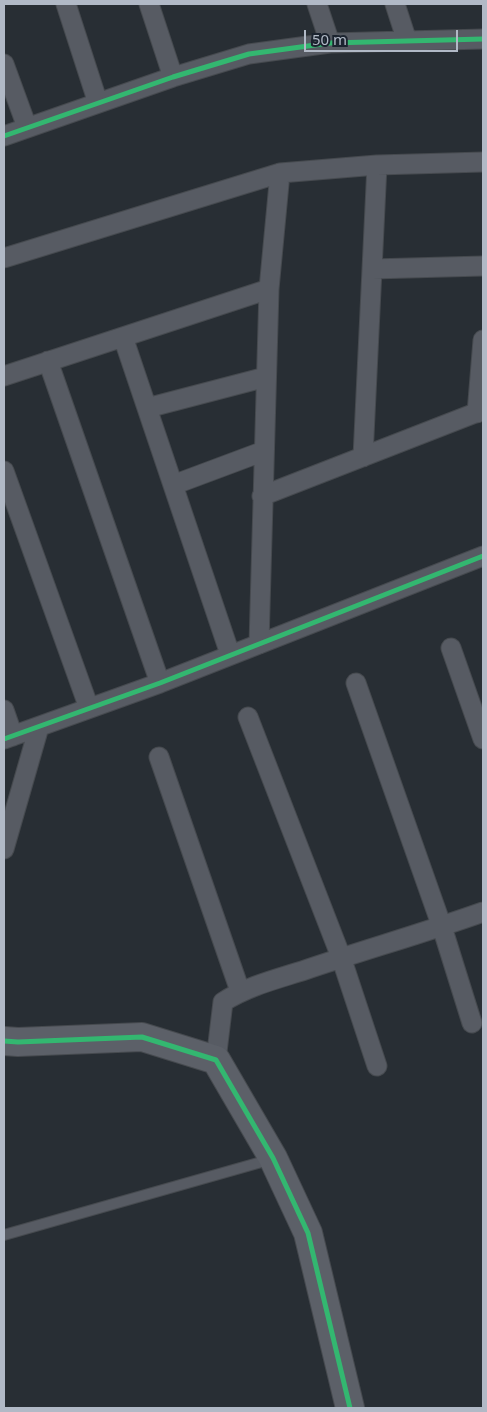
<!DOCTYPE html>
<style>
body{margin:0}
#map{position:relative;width:487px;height:1412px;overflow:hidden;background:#282e34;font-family:"Noto Sans",sans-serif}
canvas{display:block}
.frame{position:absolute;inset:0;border:5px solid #b1b9c6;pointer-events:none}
.scale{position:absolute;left:304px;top:30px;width:154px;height:22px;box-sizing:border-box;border:2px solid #b1b9c6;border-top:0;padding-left:6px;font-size:15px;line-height:18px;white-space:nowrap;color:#b1b9c6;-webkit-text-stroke:4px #1b232f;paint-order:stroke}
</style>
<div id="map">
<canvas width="487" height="1412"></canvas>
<div class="frame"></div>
<div class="scale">50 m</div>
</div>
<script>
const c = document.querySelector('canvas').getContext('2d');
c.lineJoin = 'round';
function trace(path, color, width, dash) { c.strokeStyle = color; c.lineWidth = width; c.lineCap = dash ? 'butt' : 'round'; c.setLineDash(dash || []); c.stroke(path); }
const lane = new Path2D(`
 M 4,1235 L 272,1159`);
const street = new Path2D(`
 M 66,4 L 98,103
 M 149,4 L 173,77
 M 317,4 L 330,43
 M 395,4 L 407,41
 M 4,64 L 27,127
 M 4,136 L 173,77 L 249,54 L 330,43 L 483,39
 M 4,258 L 280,173 L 377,165 L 483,162
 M 372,269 L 483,266
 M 123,337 L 230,654
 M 48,361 L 160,683
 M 4,376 L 269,289
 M 147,408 L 266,377
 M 477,413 L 483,340
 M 363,457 L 377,165
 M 4,471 L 89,708
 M 173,485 L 264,451
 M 262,496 L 483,410
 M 259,644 L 269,289 L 280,173
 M 451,648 L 483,739
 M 356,683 L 442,927 L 472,1023
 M 4,710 L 13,736
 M 248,717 L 341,957 L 377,1066
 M 4,739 L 160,683 L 483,556
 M 159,757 L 240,991
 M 4,849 L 39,727
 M 216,1060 L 223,1002 C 248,986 277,979 305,970 C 364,950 424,933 483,912`);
const secondary = new Path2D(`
 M 4,1041 L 18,1042 L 142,1037 L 216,1060 L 273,1158 L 308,1233 L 350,1408`);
trace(lane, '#464a4f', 12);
trace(street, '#464a4f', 21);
trace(secondary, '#464a4f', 30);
trace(lane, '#575b63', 10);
trace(street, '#575b63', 19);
trace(secondary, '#5c6068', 28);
trace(new Path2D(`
 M 4,136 L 173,77 L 249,54 L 330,43 L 483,39
 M 4,739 L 160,683 L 483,556
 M 4,1041 L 18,1042 L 142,1037 L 216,1060 L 273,1158 L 308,1233 L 350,1408`), '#33b770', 5);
</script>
